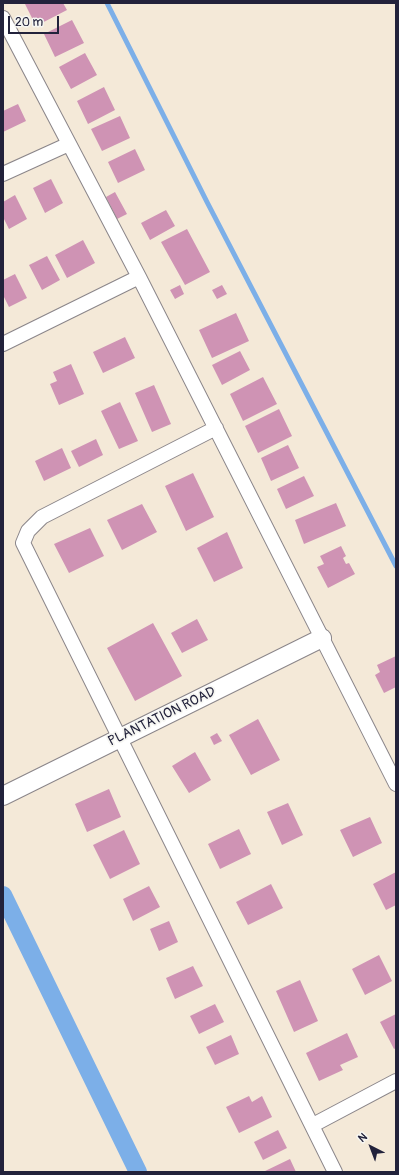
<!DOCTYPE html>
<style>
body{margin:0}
#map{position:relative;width:399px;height:1175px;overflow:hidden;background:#f4e9d8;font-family:Pangolin,sans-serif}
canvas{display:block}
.frame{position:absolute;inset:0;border:4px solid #22223b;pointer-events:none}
.north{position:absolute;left:351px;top:1127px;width:40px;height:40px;-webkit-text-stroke:3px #f6f6f2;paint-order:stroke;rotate:318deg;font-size:11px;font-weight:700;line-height:16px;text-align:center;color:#22223b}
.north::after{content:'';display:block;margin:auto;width:14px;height:18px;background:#22223b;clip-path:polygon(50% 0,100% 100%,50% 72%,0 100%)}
.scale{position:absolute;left:8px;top:16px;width:51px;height:18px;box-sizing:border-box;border:2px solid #22223b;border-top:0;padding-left:5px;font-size:12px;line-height:14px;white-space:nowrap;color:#22223b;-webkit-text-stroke:3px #f6f6f2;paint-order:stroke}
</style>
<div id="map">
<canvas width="399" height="1175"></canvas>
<div class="frame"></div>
<div class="north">N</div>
<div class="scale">20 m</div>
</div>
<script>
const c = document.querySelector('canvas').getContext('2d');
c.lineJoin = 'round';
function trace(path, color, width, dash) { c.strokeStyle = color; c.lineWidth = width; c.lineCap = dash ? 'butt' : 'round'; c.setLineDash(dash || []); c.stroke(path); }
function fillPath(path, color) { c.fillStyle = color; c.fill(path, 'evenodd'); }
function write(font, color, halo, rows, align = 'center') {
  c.font = font + ' Pangolin,sans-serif'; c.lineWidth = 3.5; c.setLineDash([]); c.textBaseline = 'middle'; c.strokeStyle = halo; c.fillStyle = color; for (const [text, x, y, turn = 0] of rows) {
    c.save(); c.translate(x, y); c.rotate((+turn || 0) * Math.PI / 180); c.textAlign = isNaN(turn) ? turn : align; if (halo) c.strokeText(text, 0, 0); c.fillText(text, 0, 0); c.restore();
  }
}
trace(new Path2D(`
 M 107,3 L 207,202 L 396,566`), '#7cafe8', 5);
trace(new Path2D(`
 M 3,895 L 138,1172`), '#7cafe8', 18);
fillPath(new Path2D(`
 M 27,3 L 63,3 L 67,10 L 36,26 L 25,4 Z
 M 72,20 L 84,43 L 55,57 L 44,34 Z
 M 85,53 L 97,75 L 71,89 L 59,67 Z
 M 104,87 L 115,110 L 88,124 L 77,101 Z
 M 18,104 L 26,121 L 3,132 L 3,111 Z
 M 120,116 L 130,138 L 102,151 L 91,129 Z
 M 135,149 L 145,170 L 118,183 L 108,162 Z
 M 51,179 L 63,203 L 45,213 L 33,188 Z
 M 115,192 L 127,214 L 117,219 L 106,197 Z
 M 15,195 L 27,219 L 9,229 L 3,217 L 3,202 Z
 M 166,210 L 175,226 L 150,240 L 141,223 Z
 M 187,229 L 210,272 L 185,285 L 161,242 Z
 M 83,240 L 95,263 L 67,278 L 55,255 Z
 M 47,256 L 60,280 L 42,290 L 29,265 Z
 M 15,274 L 27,298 L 9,307 L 3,295 L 3,280 Z
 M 180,285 L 184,294 L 175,299 L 170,290 Z
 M 222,285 L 227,294 L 217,299 L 212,290 Z
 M 236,313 L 249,341 L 212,358 L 199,330 Z
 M 125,337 L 135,358 L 103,373 L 93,352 Z
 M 240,351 L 250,370 L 222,385 L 212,365 Z
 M 71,364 L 84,394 L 59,405 L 50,384 L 57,381 L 53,372 Z
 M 263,377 L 277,404 L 243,421 L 230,394 Z
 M 154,385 L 171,424 L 152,432 L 135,393 Z
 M 120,402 L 138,441 L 119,449 L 101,411 Z
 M 279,409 L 292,436 L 258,453 L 245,426 Z
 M 96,439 L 103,455 L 79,467 L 71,451 Z
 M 288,445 L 299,468 L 271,481 L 261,458 Z
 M 62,448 L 71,468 L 44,481 L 35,461 Z
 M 193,473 L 214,517 L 186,531 L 165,486 Z
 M 304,476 L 314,496 L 286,509 L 277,489 Z
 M 336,503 L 346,526 L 304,544 L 295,520 Z
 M 142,504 L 157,532 L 122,550 L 107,520 Z
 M 90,528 L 104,556 L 69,573 L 54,544 Z
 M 227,532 L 243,568 L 214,582 L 197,548 Z
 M 341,546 L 346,556 L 343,558 L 346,564 L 349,563 L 355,574 L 328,588 L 317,567 L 324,564 L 320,556 Z
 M 197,619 L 208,640 L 182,653 L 171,633 Z
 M 153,623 L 182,676 L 135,701 L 107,648 Z
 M 396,656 L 396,687 L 384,693 L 375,675 L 380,672 L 377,665 Z
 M 258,719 L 280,760 L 251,775 L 229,735 Z
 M 217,733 L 222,741 L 214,745 L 210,737 Z
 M 195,752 L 211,780 L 189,793 L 172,766 Z
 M 109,789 L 121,817 L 87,832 L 75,804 Z
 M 288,803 L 303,835 L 282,845 L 267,812 Z
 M 370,817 L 382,843 L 353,857 L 340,830 Z
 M 239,829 L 251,854 L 220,869 L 208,844 Z
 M 124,830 L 140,864 L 110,879 L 93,845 Z
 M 396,872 L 396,905 L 386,910 L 373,884 Z
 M 271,884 L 283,908 L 248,925 L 236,902 Z
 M 149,886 L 160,907 L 133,921 L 123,899 Z
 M 169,921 L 178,942 L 159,951 L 150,929 Z
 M 379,955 L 392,981 L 365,995 L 352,969 Z
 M 193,966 L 203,986 L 175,999 L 166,978 Z
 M 300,980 L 318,1021 L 294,1032 L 276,991 Z
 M 215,1004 L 224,1022 L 199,1034 L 190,1016 Z
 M 396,1014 L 396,1048 L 394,1049 L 380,1022 Z
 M 347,1033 L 358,1057 L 340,1065 L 343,1070 L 319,1081 L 306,1053 Z
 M 231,1035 L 239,1054 L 215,1065 L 206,1047 Z
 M 249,1096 L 252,1102 L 262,1096 L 272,1117 L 239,1133 L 226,1107 Z
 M 278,1130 L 287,1148 L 263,1160 L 254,1142 Z
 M 290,1159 L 296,1172 L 263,1172 Z`), '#cf93b4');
const minor = new Path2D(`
 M 3,18 L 139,277 L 396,784
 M 3,174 L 69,144
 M 3,344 L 139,277
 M 216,428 L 42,517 L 28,531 L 23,543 L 335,1172
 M 313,1125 L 396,1081`);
const tertiary = new Path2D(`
 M 3,796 L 322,638`);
trace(minor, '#8b868a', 16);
trace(tertiary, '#8b868a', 20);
trace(minor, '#fff', 14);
trace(tertiary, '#fff', 18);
write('14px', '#22223b', '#f6f6f2', [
 ["PLANTATION ROAD",162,717,-26]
]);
</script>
